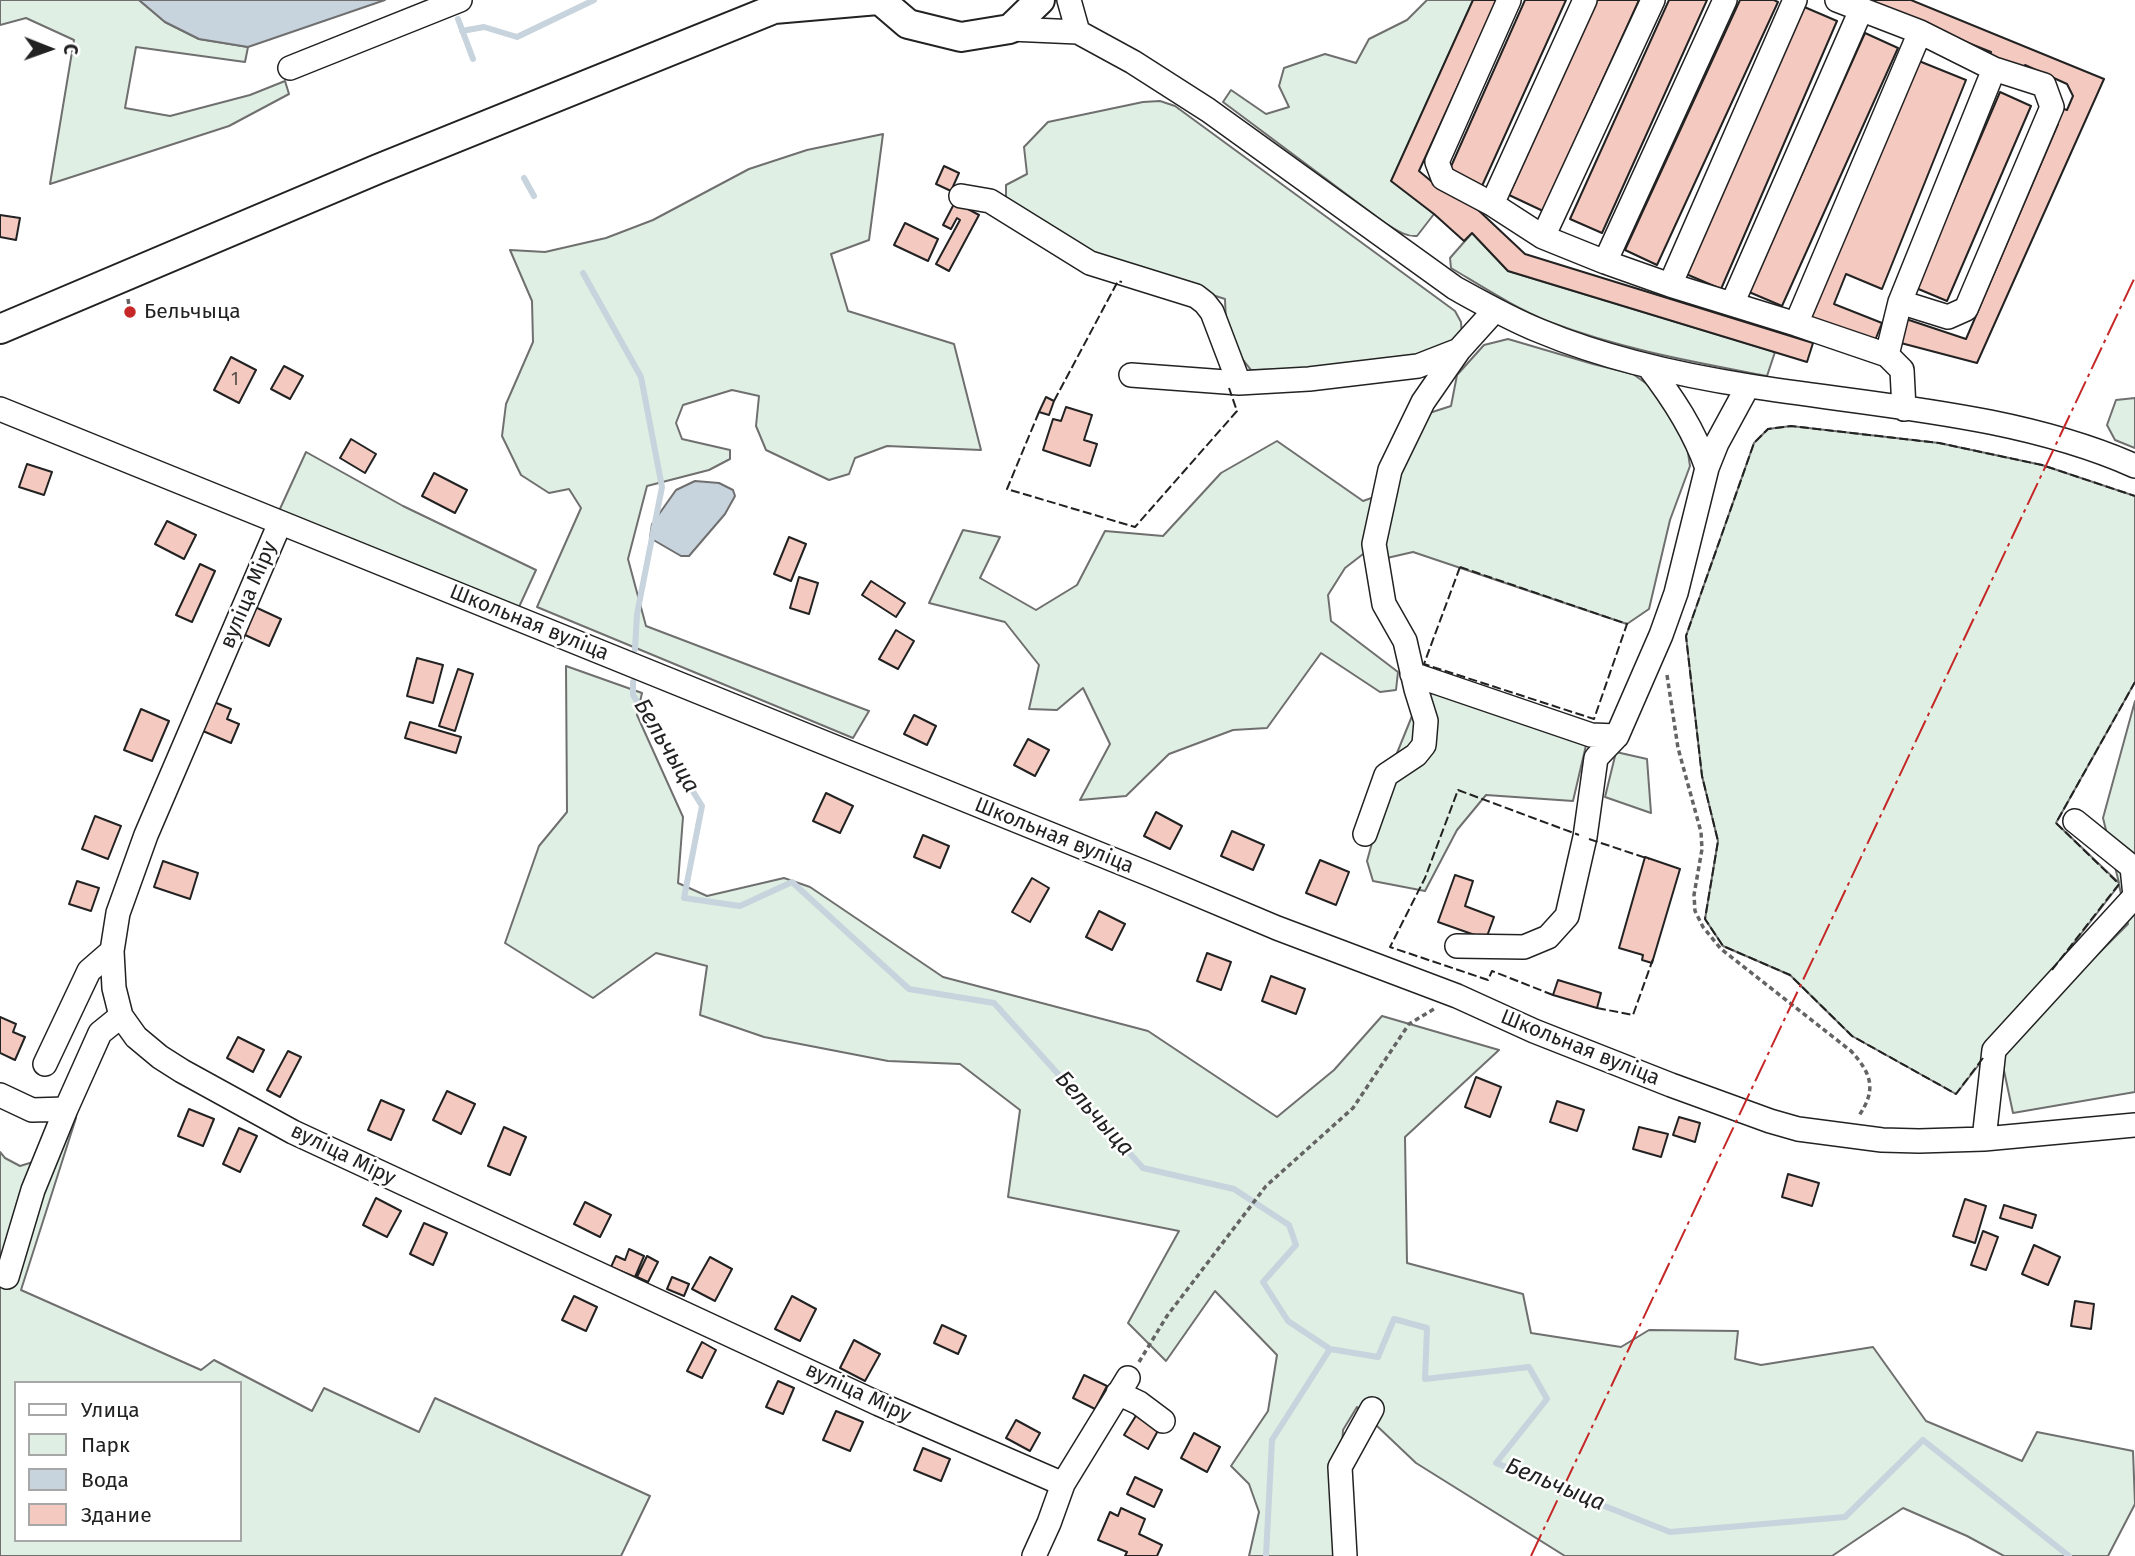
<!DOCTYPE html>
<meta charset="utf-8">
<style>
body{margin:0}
#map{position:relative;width:2135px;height:1556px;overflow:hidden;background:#fff;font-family:"Fira Sans",sans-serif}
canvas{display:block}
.legend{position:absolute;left:14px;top:1381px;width:228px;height:161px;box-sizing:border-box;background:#fff;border:2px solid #a7a7a7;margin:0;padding:9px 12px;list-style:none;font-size:21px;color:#222}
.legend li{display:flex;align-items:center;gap:14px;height:35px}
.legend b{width:35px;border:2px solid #a7a7a7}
.north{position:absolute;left:14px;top:14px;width:70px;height:70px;-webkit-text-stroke:5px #fff;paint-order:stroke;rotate:91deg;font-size:19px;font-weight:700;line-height:28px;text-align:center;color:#222}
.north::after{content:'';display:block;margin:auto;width:24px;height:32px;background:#222;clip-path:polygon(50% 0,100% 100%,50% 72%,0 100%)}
</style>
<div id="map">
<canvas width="2135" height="1556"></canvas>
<ul class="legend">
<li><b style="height:9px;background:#fff"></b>Улица</li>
<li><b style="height:19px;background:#e0efe3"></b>Парк</li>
<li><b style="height:19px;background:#c7d3dd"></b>Вода</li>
<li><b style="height:19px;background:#f3c9c0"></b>Здание</li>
</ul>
<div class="north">С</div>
</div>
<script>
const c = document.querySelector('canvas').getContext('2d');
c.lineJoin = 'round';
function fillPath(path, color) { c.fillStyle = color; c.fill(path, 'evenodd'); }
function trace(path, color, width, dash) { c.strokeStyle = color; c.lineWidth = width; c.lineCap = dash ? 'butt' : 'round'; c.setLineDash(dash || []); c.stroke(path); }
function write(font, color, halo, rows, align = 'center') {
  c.font = font + ' "Fira Sans",sans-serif'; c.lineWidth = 5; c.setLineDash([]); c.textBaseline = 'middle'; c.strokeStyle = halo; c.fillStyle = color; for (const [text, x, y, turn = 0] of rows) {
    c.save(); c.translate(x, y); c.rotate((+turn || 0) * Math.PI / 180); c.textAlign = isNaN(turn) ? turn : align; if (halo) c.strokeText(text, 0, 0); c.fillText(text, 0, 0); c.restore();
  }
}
const green = new Path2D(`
 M 0,0 L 139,0 L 165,22 L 199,39 L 248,47 L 245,62 L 136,47 L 125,108 L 170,116 L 250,95 L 285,81 L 289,94 L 229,126 L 50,184 L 74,40 L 26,18 L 0,25 Z
 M 1427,0 L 1473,0 L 1392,180 L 1434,214 L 1417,236 C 1405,237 1395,229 1385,223 L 1223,102 L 1231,90 L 1266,114 L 1289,107 L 1279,86 L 1284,68 L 1325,54 L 1356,63 L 1369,39 L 1407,20 Z
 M 1160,101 L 1175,106 L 1455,311 L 1461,322 L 1462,336 L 1418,359 L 1309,369 L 1251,370 C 1228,342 1226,336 1225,299 L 1096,258 L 1006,203 L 1006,185 L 1027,174 L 1024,147 L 1048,122 L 1143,102 Z
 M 883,134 L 869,240 L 831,254 L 848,311 L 954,344 L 981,450 L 887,446 L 855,458 L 849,474 L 829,480 L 766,450 L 756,426 L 759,396 L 732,390 L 683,405 L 676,423 L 682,439 L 730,450 L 730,459 L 709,470 L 647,486 L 628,559 L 646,626 L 869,711 L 853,738 L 537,607 L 581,508 L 569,489 L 549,493 L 521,475 L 502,436 L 506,404 L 533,342 L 532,301 L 510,250 L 545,252 L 606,238 L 653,220 L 749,169 L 807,150 Z
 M 1472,233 L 1508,271 L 1775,352 L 1767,376 C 1694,362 1620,349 1550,322 C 1515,308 1483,287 1451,268 L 1450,258 Z
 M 1508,339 L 1593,364 L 1633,374 L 1661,394 L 1686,439 L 1690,466 L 1670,520 L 1649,609 L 1627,624 L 1413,552 L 1387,558 L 1367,551 L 1345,568 L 1328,595 L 1331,621 L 1398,672 L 1396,690 L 1380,692 L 1321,653 L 1267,728 L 1233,730 L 1169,754 L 1126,796 L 1080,800 L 1110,744 L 1083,688 L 1057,710 L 1029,709 L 1039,665 L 1005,622 L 929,603 L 963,530 L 1000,537 L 980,578 L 1036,610 L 1077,585 L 1105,531 L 1163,536 L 1221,473 L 1277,441 L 1363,501 L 1391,491 L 1423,415 L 1451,406 L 1457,375 L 1484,345 Z
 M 2135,398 L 2135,448 L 2115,440 L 2107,425 L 2116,400 Z
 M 1791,426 L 1939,443 L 2042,465 L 2135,496 L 2135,682 L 2056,823 L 2119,883 L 2103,818 L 2135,701 L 2135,1092 L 2013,1113 L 2000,1052 L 2128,924 L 2119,885 L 1956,1094 L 1852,1036 L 1790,975 L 1723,946 L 1705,919 L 1718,841 L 1702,776 L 1686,636 L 1754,443 L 1768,429 Z
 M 306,452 L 403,506 L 536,570 L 519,607 L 385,555 L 279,511 Z
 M 566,666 L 642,693 L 637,715 L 683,817 L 678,883 L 707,896 L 784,878 L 810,887 L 943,977 L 1148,1031 L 1277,1117 L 1334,1070 L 1382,1016 L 1499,1050 L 1405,1137 L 1407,1263 L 1523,1294 L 1531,1333 L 1621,1347 L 1649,1330 L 1738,1331 L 1735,1359 L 1761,1365 L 1873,1347 L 1926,1421 L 2022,1461 L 2037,1432 L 2133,1451 L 2135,1504 L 2108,1556 L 2004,1556 L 1967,1536 L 1903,1508 L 1832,1556 L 1565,1556 L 1416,1463 L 1357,1407 L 1343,1430 L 1335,1556 L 1249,1556 L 1259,1512 L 1249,1484 L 1231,1466 L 1268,1411 L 1277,1355 L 1215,1291 L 1166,1361 L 1128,1323 L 1179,1231 L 1008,1197 L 1020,1110 L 960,1064 L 888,1061 L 764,1037 L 700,1015 L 707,966 L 656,953 L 593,998 L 505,943 L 539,846 L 567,812 Z
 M 1425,684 L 1587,741 L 1573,801 L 1486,795 L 1457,830 L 1425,891 L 1373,881 L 1367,861 L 1397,753 Z
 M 1616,752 L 1647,759 L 1651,813 L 1605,797 Z
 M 59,1111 L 76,1118 L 21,1290 L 201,1370 L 214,1360 L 312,1411 L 324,1388 L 419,1432 L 435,1398 L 650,1496 L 621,1556 L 0,1556 L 0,1152 L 5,1158 L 20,1166 L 33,1162 ZM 16,1383 L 240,1383 L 240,1540 L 16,1540 Z`);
fillPath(green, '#e0efe3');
trace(green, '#6f6f6f', 2);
const water = new Path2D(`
 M 139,0 L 385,0 L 248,47 L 199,39 L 165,22 Z
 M 695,481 L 719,483 L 733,490 L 735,496 L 725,514 L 689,556 L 681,556 L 650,538 L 652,524 L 676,490 Z`);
fillPath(water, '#c7d3dd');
trace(water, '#6f6f6f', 2);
trace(new Path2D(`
 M 458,19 L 473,59
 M 462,31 L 484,27 L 517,37 L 594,0
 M 524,178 L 534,196
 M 583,273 L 641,377 L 662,487 L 637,614 L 635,649
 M 633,682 L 633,695 L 702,806 L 684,898 L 740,906 L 792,882 L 909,989 L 994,1003 L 1143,1168 L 1234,1189 L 1289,1225 L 1296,1245 L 1263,1282 L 1288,1321 L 1330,1349 L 1378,1357 L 1394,1319 L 1427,1328 L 1425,1379 L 1529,1367 L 1547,1399 L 1496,1463 L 1670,1532 L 1845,1517 L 1923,1440 L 2069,1556
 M 1266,1556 L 1272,1440 L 1330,1349`), '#c7d3dd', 6);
const building = new Path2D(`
 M 1473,0 L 1497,0 L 1419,171 L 1443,191 L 1447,186 L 1475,207 L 1525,254 L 1813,343 L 1807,362 L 1508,271 L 1472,233 L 1464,241 L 1434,214 L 1391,181 Z
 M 1525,0 L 1566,0 L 1482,186 L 1449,171 Z
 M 1597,0 L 1639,0 L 1543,211 L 1509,195 Z
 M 1669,0 L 1707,0 L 1602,233 L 1570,219 Z
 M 1740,0 L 1774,0 L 1778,2 L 1657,265 L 1625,250 Z
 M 1860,0 L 1911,0 L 2104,79 L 1977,363 L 1897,342 L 1906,319 L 1966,339 L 2058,124 L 2052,121 L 2058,107 L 2067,110 L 2073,96 L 2067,84 L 2025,65 L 2021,72 L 1988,59 L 1991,52 Z
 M 1802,6 L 1837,21 L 1721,289 L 1686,274 Z
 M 1865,33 L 1898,48 L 1782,306 L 1749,292 Z
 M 1914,59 L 1966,80 L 1882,289 L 1846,274 L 1834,304 L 1882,323 L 1874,343 L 1810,317 Z
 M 2000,92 L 2031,106 L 1947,301 L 1916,288 Z
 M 944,166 L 959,173 L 951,191 L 936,184 Z
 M 955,202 L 979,215 L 949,271 L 936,264 L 960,220 L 957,218 L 951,229 L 943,225 Z
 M 0,215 L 20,218 L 16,240 L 0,237 Z
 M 905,223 L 938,239 L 928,261 L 894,245 Z
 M 231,357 L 256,370 L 239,403 L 214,390 Z
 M 284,366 L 303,376 L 290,399 L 271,389 Z
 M 1046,397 L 1054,401 L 1049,415 L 1039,412 Z
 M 1066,407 L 1092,415 L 1084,440 L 1097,444 L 1090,466 L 1043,450 L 1053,419 L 1061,421 Z
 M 351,439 L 376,454 L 365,473 L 340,458 Z
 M 27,464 L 52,472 L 44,495 L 19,487 Z
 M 434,473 L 467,490 L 455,513 L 422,496 Z
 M 167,521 L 196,535 L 184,559 L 155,544 Z
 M 789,537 L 806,544 L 791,581 L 774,574 Z
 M 200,564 L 215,571 L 192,622 L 176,615 Z
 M 799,577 L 818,583 L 809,614 L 790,608 Z
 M 871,581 L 905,603 L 896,617 L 862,595 Z
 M 255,607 L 281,619 L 269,646 L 243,634 Z
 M 896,630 L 914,641 L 898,669 L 879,659 Z
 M 417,658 L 443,665 L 433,703 L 407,696 Z
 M 458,669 L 473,674 L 455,731 L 439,726 Z
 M 214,702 L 231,709 L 227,719 L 239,724 L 231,743 L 203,731 Z
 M 141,709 L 169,721 L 152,761 L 124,750 Z
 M 914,715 L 936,726 L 927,745 L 904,734 Z
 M 410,722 L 461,737 L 456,753 L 405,738 Z
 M 1028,739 L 1049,750 L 1035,776 L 1014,765 Z
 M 826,793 L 853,806 L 840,833 L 813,821 Z
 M 1156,812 L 1182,826 L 1170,849 L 1144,836 Z
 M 95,816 L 121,826 L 108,859 L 82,849 Z
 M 1232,831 L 1264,845 L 1253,870 L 1221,856 Z
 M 923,835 L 949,846 L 940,868 L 914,857 Z
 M 1645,857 L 1680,869 L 1652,963 L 1642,960 L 1643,955 L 1619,948 Z
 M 1320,860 L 1349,872 L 1336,905 L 1306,893 Z
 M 163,861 L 198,873 L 190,899 L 154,887 Z
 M 1455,875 L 1473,881 L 1465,906 L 1494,917 L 1486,939 L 1438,922 Z
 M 1032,878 L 1049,888 L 1030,922 L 1012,912 Z
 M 77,881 L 99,888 L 91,911 L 69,904 Z
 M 1099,911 L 1125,924 L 1112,950 L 1086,937 Z
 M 1207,953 L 1231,962 L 1221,990 L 1197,981 Z
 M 1271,976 L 1305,989 L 1296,1014 L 1262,1001 Z
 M 1558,980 L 1601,993 L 1597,1008 L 1553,995 Z
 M 0,1017 L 16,1024 L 13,1032 L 25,1037 L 15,1060 L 0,1053 Z
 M 238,1037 L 264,1050 L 253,1072 L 227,1058 Z
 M 288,1051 L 301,1057 L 280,1097 L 267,1090 Z
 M 1476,1077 L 1501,1087 L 1490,1117 L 1465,1107 Z
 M 447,1091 L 475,1104 L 461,1134 L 433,1120 Z
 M 381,1100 L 404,1110 L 391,1140 L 368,1130 Z
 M 1557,1101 L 1584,1110 L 1577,1131 L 1550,1122 Z
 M 189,1109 L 214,1119 L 203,1146 L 178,1136 Z
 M 1679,1117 L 1700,1123 L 1695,1142 L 1673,1135 Z
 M 504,1127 L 526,1137 L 510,1175 L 488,1166 Z
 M 1639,1127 L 1668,1134 L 1661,1157 L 1633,1149 Z
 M 239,1128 L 257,1136 L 240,1172 L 223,1164 Z
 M 1788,1174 L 1819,1183 L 1812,1206 L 1782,1197 Z
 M 376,1198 L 401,1211 L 387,1237 L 363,1225 Z
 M 1965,1199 L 1986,1206 L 1975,1243 L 1953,1236 Z
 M 585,1202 L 611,1215 L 600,1237 L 574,1224 Z
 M 2004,1205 L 2036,1215 L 2032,1228 L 2000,1218 Z
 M 424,1223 L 447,1233 L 433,1265 L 410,1254 Z
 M 1983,1231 L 1998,1237 L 1986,1270 L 1971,1265 Z
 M 2034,1245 L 2060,1257 L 2048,1285 L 2022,1274 Z
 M 629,1249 L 644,1256 L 635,1277 L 611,1267 L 616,1256 L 625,1260 Z
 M 647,1256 L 658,1262 L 648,1282 L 637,1277 Z
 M 710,1257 L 732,1269 L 715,1301 L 692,1289 Z
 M 672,1277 L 689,1284 L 684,1296 L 667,1289 Z
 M 574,1296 L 597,1307 L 586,1331 L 562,1320 Z
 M 792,1296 L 816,1309 L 800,1341 L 775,1329 Z
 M 2075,1301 L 2094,1304 L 2091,1329 L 2071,1326 Z
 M 942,1325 L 966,1336 L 958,1354 L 934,1343 Z
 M 854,1340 L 880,1354 L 865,1381 L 840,1368 Z
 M 702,1342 L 716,1350 L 702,1378 L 687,1371 Z
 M 1084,1375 L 1107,1386 L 1095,1409 L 1073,1398 Z
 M 778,1381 L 794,1388 L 783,1414 L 766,1407 Z
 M 836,1411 L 863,1422 L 850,1451 L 823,1440 Z
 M 1137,1414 L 1160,1427 L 1148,1449 L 1124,1435 Z
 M 1016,1420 L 1040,1433 L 1030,1451 L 1006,1438 Z
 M 1194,1433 L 1220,1447 L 1207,1472 L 1181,1458 Z
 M 923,1448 L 950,1459 L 941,1481 L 914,1470 Z
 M 1135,1477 L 1162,1490 L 1154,1507 L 1127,1494 Z
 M 1121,1508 L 1145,1519 L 1139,1534 L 1162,1545 L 1157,1556 L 1125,1556 L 1127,1552 L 1098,1540 L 1110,1512 L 1118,1516 Z`);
fillPath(building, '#f3c9c0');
trace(building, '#222', 2);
const minor = new Path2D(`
 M 1069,0 L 1078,32
 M 1509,0 L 1437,162 L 1443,178 L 1492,204 L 1543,237 L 1605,262 L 1670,285 L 1796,324 L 1887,355
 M 1837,0 L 1920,32 L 1994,69 L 2044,85 L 2052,107 L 1966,309 L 1948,317 L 1900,302
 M 1010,29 L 1078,32 L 1133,62 L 1208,110 L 1455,288 C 1482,303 1510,319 1540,331 C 1607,359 1679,375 1750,386 C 1876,406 2018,414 2135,466
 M 290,68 L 460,0
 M 961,196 L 990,201 L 1090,263 L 1196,296 L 1205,303 L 1212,312 L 1239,383 L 1309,379 L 1418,366 L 1459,350 L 1495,310
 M 1492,204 L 1585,0
 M 1543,237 L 1653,0
 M 1605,262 L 1725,0
 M 1670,285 L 1795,0
 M 1732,304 L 1861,10
 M 1796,324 L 1920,32
 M 1648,366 C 1673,398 1694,430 1707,468
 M 1131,375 L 1239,383
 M 0,409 L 1151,875 L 1277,928 L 1457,996 L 1534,1031 L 1671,1085 L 1770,1121 L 1798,1129 L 1882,1140 L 1919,1141 L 1984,1139 L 2135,1125
 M 1904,409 L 1902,370 L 1887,355 L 1900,302 L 1994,69
 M 280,523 L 146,835 L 118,913 L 112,951 L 114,988 L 121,1016 L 136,1037 L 160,1057 L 182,1071 L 293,1132 L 879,1404 L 1063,1484
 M 1412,674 L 1591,735 L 1617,736 L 1661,635 L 1676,593 L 1707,468 L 1717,443 L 1748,386
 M 1365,834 L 1386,775 L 1416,755 L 1424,745 L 1426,721 L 1416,689 L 1405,641 L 1384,604 L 1374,544 L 1390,470 L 1423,402 L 1459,350
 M 1457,946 L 1524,947 L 1548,937 L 1567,916 L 1585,837 L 1596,758 L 1617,736
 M 45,1064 L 89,971 L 112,951
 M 0,1095 L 32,1110 L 66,1109
 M 1984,1139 L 1994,1050 L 2135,896 L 2132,867 L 2075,821
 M 7,1277 L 33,1190 L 66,1109 L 100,1033 L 121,1016
 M 1118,1393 L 1139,1403 L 1163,1421
 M 1034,1556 L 1049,1523 L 1063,1484 L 1128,1378
 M 1345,1556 L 1340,1467 L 1372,1409`);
const major = new Path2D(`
 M 880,0 L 908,24 L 961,37 L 1010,29 L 1040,0
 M 0,329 L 378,169 L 774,9 L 878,0`);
trace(minor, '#222', 26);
trace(major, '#222', 32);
trace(new Path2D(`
 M 128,299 L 130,312
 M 1667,675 L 1678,748 L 1701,832 L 1702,849 L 1694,895 L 1695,911 L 1703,927 L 1721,949 L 1851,1051 C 1872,1074 1877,1090 1858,1117
 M 1139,1362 L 1167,1316 L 1266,1186 L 1353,1108 L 1409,1024 L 1434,1009`), '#646464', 3.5, [5, 3.5]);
trace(minor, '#fff', 23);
trace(major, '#fff', 28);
trace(new Path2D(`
 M 1054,401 L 1118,281 L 1122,282
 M 1039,412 L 1007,489 L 1135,527 L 1237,411 L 1229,388
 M 1460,567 L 1627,624 L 1594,719 L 1424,664 Z
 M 1589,839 L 1649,859
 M 2052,970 L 2119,884 L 2056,823 L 2135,682
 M 1553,995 L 1492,971 L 1488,980 L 1390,947 L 1425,878 L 1458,790 L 1579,835
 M 1597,1008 L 1633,1015 L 1653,959
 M 1983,1058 L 1956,1094 L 1852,1036 L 1790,975 L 1723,946 L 1705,919 L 1718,841 L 1702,776 L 1686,636 L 1754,443 L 1768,429 L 1791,426 L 1939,443 L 2042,465 L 2135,496`), '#222', 2, [9, 3.5]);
trace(new Path2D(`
 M 1531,1556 L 2135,277`), '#c62828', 2, [24, 5, 3.5, 5]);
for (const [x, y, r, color] of [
 [130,312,7,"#c62828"]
]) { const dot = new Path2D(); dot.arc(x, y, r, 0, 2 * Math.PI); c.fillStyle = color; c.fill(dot); trace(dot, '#fff', 2.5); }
write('18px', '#564c4a', null, [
 ["1",235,380]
]);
write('21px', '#222', '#fff', [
 ["Бельчыца",144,312]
], 'left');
write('21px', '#222', '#fff', [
 ["вуліца Міру",249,595,-67],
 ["Школьная вуліца",529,623,22],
 ["Школьная вуліца",1054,836,22],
 ["Школьная вуліца",1580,1048,22],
 ["вуліца Міру",343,1155,26],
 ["вуліца Міру",858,1393,25]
]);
write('italic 23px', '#222', '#fff', [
 ["Бельчыца",666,746,59],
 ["Бельчыца",1094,1114,48],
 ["Бельчыца",1555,1485,22]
]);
</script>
